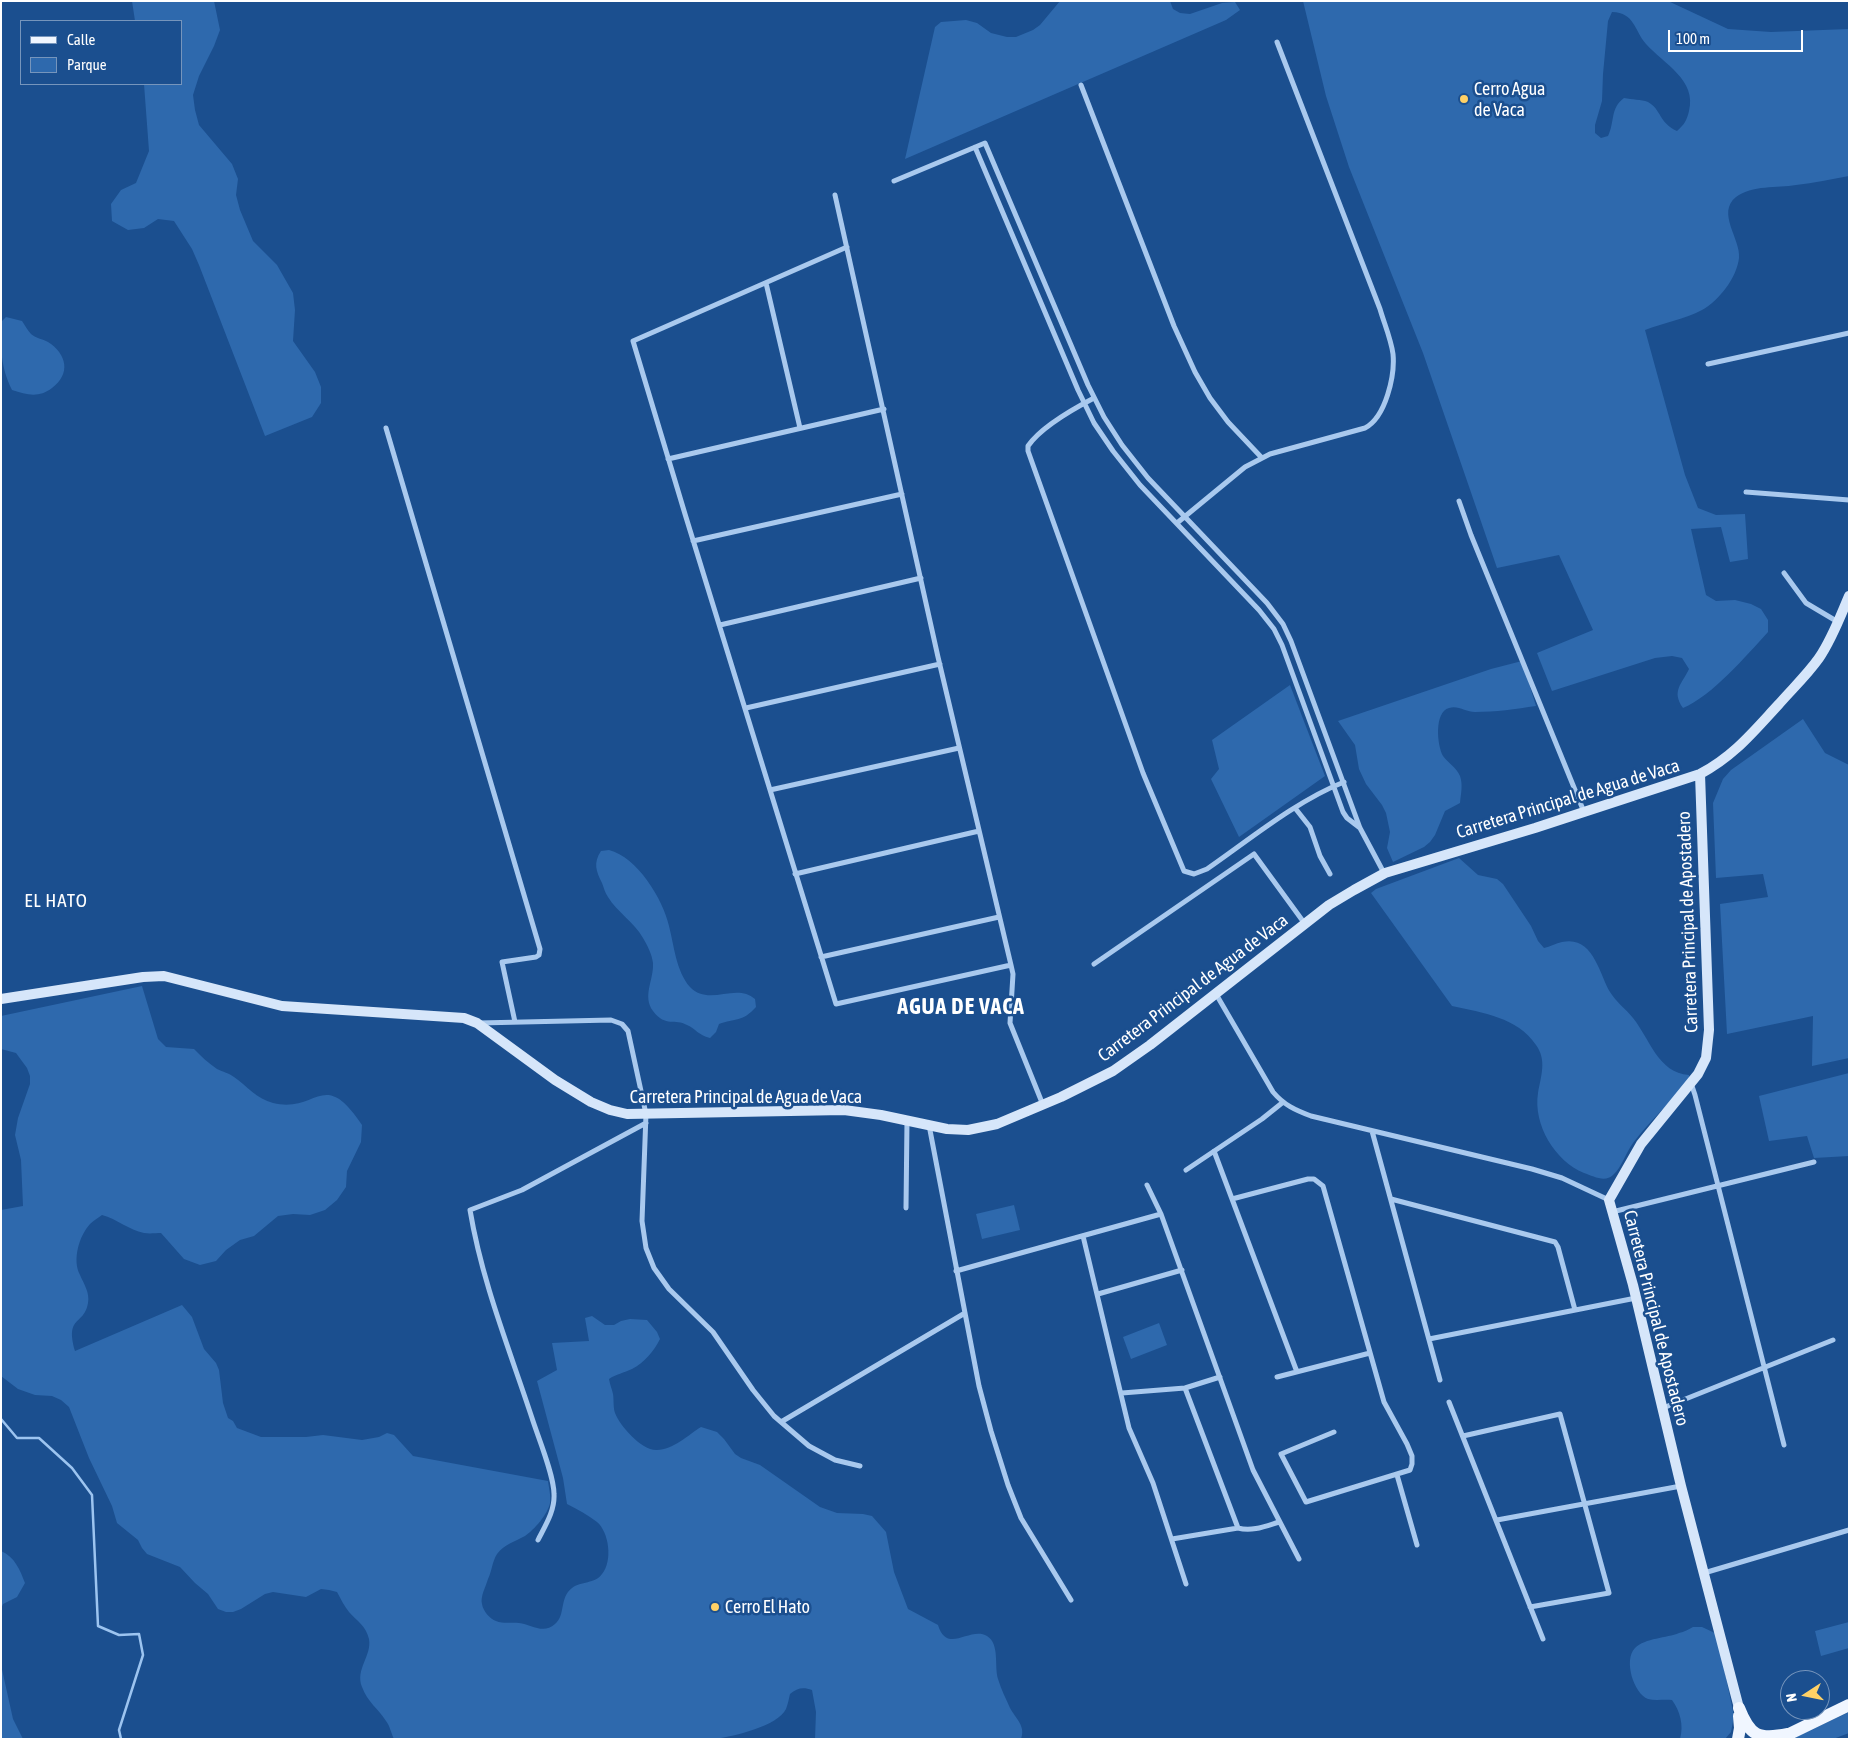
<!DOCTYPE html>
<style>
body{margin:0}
#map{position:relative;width:1850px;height:1740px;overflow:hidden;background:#1b4f8f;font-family:"Asap Condensed",sans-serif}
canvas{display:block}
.frame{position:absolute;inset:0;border:2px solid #fff;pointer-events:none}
.legend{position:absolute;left:20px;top:20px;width:162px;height:65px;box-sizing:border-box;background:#1b4f8f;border:1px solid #7695bc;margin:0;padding:6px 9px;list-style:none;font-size:15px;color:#fff}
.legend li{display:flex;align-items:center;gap:10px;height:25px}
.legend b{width:25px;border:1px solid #7695bc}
.north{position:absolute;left:1780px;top:1670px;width:50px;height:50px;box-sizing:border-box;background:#1b4f8f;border:1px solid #7695bc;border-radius:50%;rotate:259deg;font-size:14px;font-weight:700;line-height:20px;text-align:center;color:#fff}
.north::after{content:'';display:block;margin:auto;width:18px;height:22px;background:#ffd166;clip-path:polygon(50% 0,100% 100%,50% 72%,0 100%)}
.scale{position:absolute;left:1668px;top:30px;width:135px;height:22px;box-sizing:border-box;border:2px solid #fff;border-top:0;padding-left:6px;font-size:15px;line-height:18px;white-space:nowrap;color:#fff;-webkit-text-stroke:4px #1b4f8f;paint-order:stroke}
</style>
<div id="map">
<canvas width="1850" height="1740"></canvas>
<div class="frame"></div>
<ul class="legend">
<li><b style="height:6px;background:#f0f6ff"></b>Calle</li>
<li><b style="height:14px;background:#2e69ad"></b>Parque</li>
</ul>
<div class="north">N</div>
<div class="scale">100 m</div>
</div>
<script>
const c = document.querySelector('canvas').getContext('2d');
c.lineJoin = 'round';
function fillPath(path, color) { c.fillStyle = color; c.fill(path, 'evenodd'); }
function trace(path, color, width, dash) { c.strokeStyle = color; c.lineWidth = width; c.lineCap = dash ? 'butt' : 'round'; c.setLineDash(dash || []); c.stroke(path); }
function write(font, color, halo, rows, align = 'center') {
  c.font = font + ' "Asap Condensed",sans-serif'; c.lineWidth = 5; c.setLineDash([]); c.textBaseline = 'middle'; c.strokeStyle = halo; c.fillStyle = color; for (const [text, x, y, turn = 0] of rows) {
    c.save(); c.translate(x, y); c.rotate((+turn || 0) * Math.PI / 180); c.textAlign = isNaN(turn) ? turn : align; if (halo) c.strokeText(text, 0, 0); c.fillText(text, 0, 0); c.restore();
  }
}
fillPath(new Path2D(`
 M 132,1 L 214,1 L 220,30 L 214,46 L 199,76 L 193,95 L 195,110 L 199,125 L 232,164 L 238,179 L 236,195 L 240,210 L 253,241 L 277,265 L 293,293 L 295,310 L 293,341 L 315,372 L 321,387 L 321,403 L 312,417 L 265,436 L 199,265 L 192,249 L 174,221 L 158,219 L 144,228 L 128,230 L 112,221 L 111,204 L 121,190 L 136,183 L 149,151 L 144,84 L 181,84 L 181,21 L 135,21 Z
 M 1060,1 L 1170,1 L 1173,9 L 1180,13 L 1190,14 L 1222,3 L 1235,2 L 1240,10 L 1226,20 L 905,159 L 935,27 L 941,22 L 966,20 L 977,23 L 991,33 L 1007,37 L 1016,37 L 1033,30 L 1040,25 Z
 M 1303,1 L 1668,1 L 1728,29 L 1771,32 L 1849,29 L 1849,176 C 1831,179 1814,183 1796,185 C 1777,188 1752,185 1736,197 C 1716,213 1741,239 1739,258 C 1737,277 1719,301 1702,310 C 1685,319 1663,323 1645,330 L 1685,475 L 1698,508 L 1716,515 L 1745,514 L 1748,559 L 1730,562 L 1721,527 L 1691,529 L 1706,595 L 1716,601 L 1735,600 L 1751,604 L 1761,609 L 1768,620 L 1768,632 C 1746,656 1712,696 1683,708 C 1671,691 1682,684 1689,669 L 1682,658 L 1672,656 L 1655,658 L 1552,691 L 1537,653 L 1593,630 L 1559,555 L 1497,568 L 1423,353 L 1349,167 L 1326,96 ZM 1612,12 C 1635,13 1634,30 1646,44 C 1664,64 1697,80 1689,111 C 1687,120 1684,125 1677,131 C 1659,123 1661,109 1648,102 C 1641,99 1632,100 1624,98 C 1610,108 1615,122 1608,136 L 1601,138 L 1595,133 L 1595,125 L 1602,101 L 1603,74 L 1608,21 Z
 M 6,317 L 22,321 C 25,325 27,330 31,334 C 35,338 43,339 48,342 C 67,354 71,374 52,388 C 39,398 27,395 12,390 C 0,365 1,349 1,322 Z
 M 1522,661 L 1536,706 C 1516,709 1495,712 1475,712 C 1466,712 1458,705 1449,708 C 1434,712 1437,745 1443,756 C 1448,763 1456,767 1460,776 C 1463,785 1461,793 1460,803 L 1445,811 L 1435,835 L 1430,842 L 1424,847 L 1393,862 L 1387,848 L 1390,832 L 1386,813 L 1382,805 L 1366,784 L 1359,769 L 1355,745 L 1338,721 L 1491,669 Z
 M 1290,685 L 1325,776 L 1239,837 L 1211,779 L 1219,769 L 1212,740 Z
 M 1803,719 L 1825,753 L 1849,765 L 1849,1058 L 1812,1066 L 1813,1016 L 1727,1034 L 1720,904 L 1768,897 L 1763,874 L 1716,878 L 1713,803 L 1723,779 L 1731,770 Z
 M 609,850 C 637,857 663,899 669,926 C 674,945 676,971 690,987 C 709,1007 736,982 755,999 L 756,1007 C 743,1022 735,1018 719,1024 L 716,1032 L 710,1038 C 698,1035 696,1029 687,1025 C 675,1018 666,1028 653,1011 C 642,996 654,980 653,963 C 652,954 647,945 643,938 C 634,922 617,912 608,897 C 605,893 604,888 602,883 C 596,871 593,863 601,851 Z
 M 1459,858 L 1478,875 L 1497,879 L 1503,884 L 1531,926 L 1538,941 L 1544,948 C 1550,947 1556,943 1562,942 C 1593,935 1599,973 1610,992 C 1616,1002 1626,1009 1633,1018 C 1650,1039 1658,1073 1689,1075 L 1690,1081 C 1671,1101 1650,1121 1633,1143 C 1626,1152 1622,1167 1613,1175 C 1605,1183 1593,1176 1584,1173 C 1555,1161 1533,1125 1538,1093 C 1541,1076 1547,1060 1536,1045 C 1517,1017 1483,1013 1452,1006 L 1371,893 L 1376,889 Z
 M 142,986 L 158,1039 L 166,1047 L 194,1049 C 201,1056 208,1063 217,1069 C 223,1072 229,1073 234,1077 C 247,1086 257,1099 273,1103 C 317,1114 323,1066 362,1125 L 361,1142 L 347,1171 L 346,1187 L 337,1200 L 325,1210 L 310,1215 L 293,1214 L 278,1216 L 254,1236 L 240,1240 L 226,1250 L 216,1261 L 200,1265 L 184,1259 L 161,1233 C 156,1233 150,1234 144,1233 C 129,1230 117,1219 102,1215 C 98,1218 93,1221 90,1224 C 79,1236 72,1260 80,1275 C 84,1284 90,1293 88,1303 C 84,1326 65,1315 75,1351 L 182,1305 L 192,1317 L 204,1349 L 216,1363 L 219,1370 L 223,1403 L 228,1418 L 233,1421 L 237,1428 L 261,1437 L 306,1437 L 323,1435 L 362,1440 L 379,1437 L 387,1433 L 394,1435 L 413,1456 L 548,1481 C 549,1488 551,1496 550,1503 C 548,1514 534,1530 525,1536 C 514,1542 505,1544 497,1554 C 492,1562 492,1571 488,1579 C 486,1586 480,1597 482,1604 C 483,1611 490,1619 496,1621 C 503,1624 512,1622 519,1623 C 531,1624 543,1635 555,1624 C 566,1615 559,1598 572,1588 C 581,1581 595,1584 602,1574 C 613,1561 609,1532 597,1522 C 588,1515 577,1509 567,1504 L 563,1478 L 537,1381 L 557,1370 L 552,1343 L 589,1341 L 585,1318 L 592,1316 L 605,1325 L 614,1325 L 621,1321 L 630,1319 L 647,1320 L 657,1332 L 660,1339 C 654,1351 644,1363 632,1369 C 624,1373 616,1374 609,1379 C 610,1385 612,1389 613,1394 C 614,1400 613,1407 615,1413 C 620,1426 642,1451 657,1450 C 673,1450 688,1435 701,1427 L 717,1432 L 724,1439 L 735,1454 L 741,1458 L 760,1465 L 820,1507 L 837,1513 L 863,1514 L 872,1516 L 886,1532 L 894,1572 L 908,1609 L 938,1625 C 947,1655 970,1626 987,1636 C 1000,1644 994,1666 998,1679 C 1001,1689 1006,1699 1010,1708 C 1016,1719 1026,1726 1021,1739 L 815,1739 L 816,1712 L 812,1690 C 803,1687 797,1688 790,1694 C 789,1698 788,1704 786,1709 C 778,1726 734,1736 716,1739 L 394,1739 C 391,1733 390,1726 386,1721 C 378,1708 368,1703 362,1687 C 355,1669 372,1656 369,1639 C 366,1626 357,1621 349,1612 C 344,1606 341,1599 337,1592 L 329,1590 L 321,1589 L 306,1597 L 273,1592 L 265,1594 L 241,1609 L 233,1612 L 226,1612 L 218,1609 L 208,1594 L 195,1583 L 180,1567 L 147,1554 L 142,1548 L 138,1540 L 117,1523 L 112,1506 L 89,1458 L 69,1407 L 61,1400 L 52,1396 L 35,1395 L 18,1389 L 1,1376 L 1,1210 L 23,1206 L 21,1160 L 15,1135 L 18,1118 L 30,1084 L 30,1076 L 27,1068 L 16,1053 L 1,1049 L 1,1016 Z
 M 1849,1073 L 1849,1156 L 1814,1158 L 1807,1136 L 1769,1141 L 1759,1096 Z
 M 1014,1205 L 1020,1230 L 982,1239 L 976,1214 Z
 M 1159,1323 L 1167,1345 L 1131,1359 L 1123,1337 Z
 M 1,1551 C 15,1557 20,1570 25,1583 L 17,1597 L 3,1604 L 1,1609 Z
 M 1849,1622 L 1849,1648 L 1821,1656 L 1815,1631 Z
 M 1693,1627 L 1702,1627 L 1717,1634 L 1734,1716 L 1731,1732 L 1725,1739 L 1680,1739 C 1684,1725 1680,1711 1672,1700 C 1664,1699 1656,1701 1648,1699 C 1634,1694 1623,1660 1635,1648 C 1645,1638 1667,1638 1679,1633 C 1684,1632 1689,1629 1693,1627 Z
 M 1,1665 L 13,1719 L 23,1739 L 1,1739 Z
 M 1849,1712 L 1849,1733 L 1833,1739 L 1792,1739 Z`), '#2e69ad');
trace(new Path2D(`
 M 1,1419 L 17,1438 L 39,1438 L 72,1468 L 92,1495 L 98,1626 L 119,1635 L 139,1634 L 143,1655 L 119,1730 L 121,1739`), '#9cc4f0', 2.5);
trace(new Path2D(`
 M 1081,85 L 1174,326 L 1195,372 L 1210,398 L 1228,422 L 1262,458
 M 975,147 L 1078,390 L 1094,423 L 1113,451 L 1140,485 L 1259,610 L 1274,629 L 1282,645 L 1343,812 L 1347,818 L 1360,828
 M 894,181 L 985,143 L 1088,385 L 1104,417 L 1122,445 L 1148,478 L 1267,603 L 1283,624 L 1291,641 L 1360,828 L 1384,873
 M 835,195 L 938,657 L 1011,965 L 1013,974 L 1010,1023 L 1043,1105
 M 847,247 L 633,341 L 685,514 L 836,1004 L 1011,965
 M 766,283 L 800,428
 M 1708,364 L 1849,333
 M 1094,398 C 1073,409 1041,427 1028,446 L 1028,451 L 1143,773 L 1184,871 L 1194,874 L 1207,869 C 1249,840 1296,801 1344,782
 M 386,428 L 540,949 L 539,955 L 536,957 L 502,962 L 515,1022
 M 668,459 L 884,409
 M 1746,492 L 1849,500
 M 1459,501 L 1471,535 L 1584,812
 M 1177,523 L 1245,467 L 1270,454 L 1365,428 C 1386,417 1395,375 1393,354 C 1391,339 1384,323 1380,309 L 1277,42
 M 693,541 L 902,494
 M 1784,573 L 1806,603 L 1838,622
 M 720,625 L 921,578
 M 746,708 L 940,664
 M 770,790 L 959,748
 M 1295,808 L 1310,827 L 1320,856 L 1330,874
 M 795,874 L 979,831
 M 821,957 L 999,917
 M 1094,964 L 1254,854 L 1305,924
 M 1216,994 L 1273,1092 C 1284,1105 1295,1110 1311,1116 L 1532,1169 L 1562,1178 L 1609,1200
 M 479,1023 L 611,1020 L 622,1024 L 628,1031 L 646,1114 L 642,1221 L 646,1248 L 654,1268 L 669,1289 L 713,1332 L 753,1390 L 774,1416 L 809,1446 L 835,1460 L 860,1466
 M 1691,1083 L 1695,1095 L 1784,1445
 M 929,1125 L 979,1386 L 991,1431 L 1008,1485 L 1021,1518 L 1071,1600
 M 1372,1131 L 1440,1380
 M 1214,1151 L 1297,1372
 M 1186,1170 L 1262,1119 L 1282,1103
 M 1147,1185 L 1161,1214 L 1253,1470 L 1299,1559
 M 1232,1199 L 1308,1179 L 1314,1179 L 1323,1186 L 1384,1402 L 1407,1444 L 1412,1456 L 1412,1464 L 1410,1470 L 1306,1502 L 1281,1454 L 1334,1432
 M 1391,1199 L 1555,1242 L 1558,1247 L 1575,1310
 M 906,1208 L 907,1121
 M 1612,1212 L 1814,1162
 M 1083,1236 L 1129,1428 L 1153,1483 L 1186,1584
 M 956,1271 L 1161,1214
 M 1098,1294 L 1182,1270
 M 1429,1339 L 1636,1298
 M 1277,1377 L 1370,1353
 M 1185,1388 L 1238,1528
 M 1122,1393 L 1185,1388 L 1220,1377
 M 1449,1402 L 1543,1639
 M 1663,1408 L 1833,1340
 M 781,1422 L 965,1313
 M 1463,1436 L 1560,1414 L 1609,1593 L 1530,1607
 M 1397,1475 L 1417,1545
 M 1497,1520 L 1681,1486
 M 1172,1539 L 1238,1528 C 1252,1532 1266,1526 1279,1522
 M 538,1540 C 545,1526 555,1511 554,1494 C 554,1475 538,1437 532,1418 C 509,1348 482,1282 470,1210 L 522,1190 L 646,1123
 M 1704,1573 L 1849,1530`), '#a9c9ee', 5);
trace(new Path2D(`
 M 1700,774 L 1709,1030 L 1706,1058 L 1698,1074 L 1641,1144 L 1609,1200 L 1633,1285 L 1681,1486 L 1739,1708
 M 1,999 L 143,977 L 164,976 L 282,1006 L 464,1018 L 477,1023 L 555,1080 L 591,1102 L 610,1110 L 627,1114 L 844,1110 L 881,1115 L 947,1129 L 968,1130 L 997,1124 L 1061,1097 L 1113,1071 L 1150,1045 L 1329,905 L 1354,890 L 1385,873 L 1535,828 L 1700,774 C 1734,756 1753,732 1779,704 C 1792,689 1807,675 1819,658 C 1832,639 1840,617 1849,596`), '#d6e6fa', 10);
trace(new Path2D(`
 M 1739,1708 C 1750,1736 1758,1740 1788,1734
 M 1738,1739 L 1740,1728 L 1739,1716
 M 1779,1739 L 1849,1705`), '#f0f6ff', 12);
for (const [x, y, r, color] of [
 [1464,99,5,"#ffd166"],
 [715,1607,5,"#ffd166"]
]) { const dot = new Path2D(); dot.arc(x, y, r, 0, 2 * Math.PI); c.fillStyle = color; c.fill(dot); trace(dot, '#1b4f8f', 2); }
write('18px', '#fff', '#1b4f8f', [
 ["Cerro Agua",1474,89],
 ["de Vaca",1474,110],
 ["Cerro El Hato",725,1607]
], 'left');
write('18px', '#fff', '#1b4f8f', [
 ["Carretera Principal de Agua de Vaca",1568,799,-17],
 ["Carretera Principal de Apostadero",1688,922,-92],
 ["Carretera Principal de Agua de Vaca",1193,988,-37],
 ["Carretera Principal de Agua de Vaca",746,1097],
 ["Carretera Principal de Apostadero",1656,1318,76]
]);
c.letterSpacing = '1px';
write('19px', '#fff', '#1b4f8f', [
 ["EL HATO",56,901]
]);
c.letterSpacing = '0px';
c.letterSpacing = '1px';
write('bold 22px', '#fff', '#1b4f8f', [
 ["AGUA DE VACA",961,1007]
]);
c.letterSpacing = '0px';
</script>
